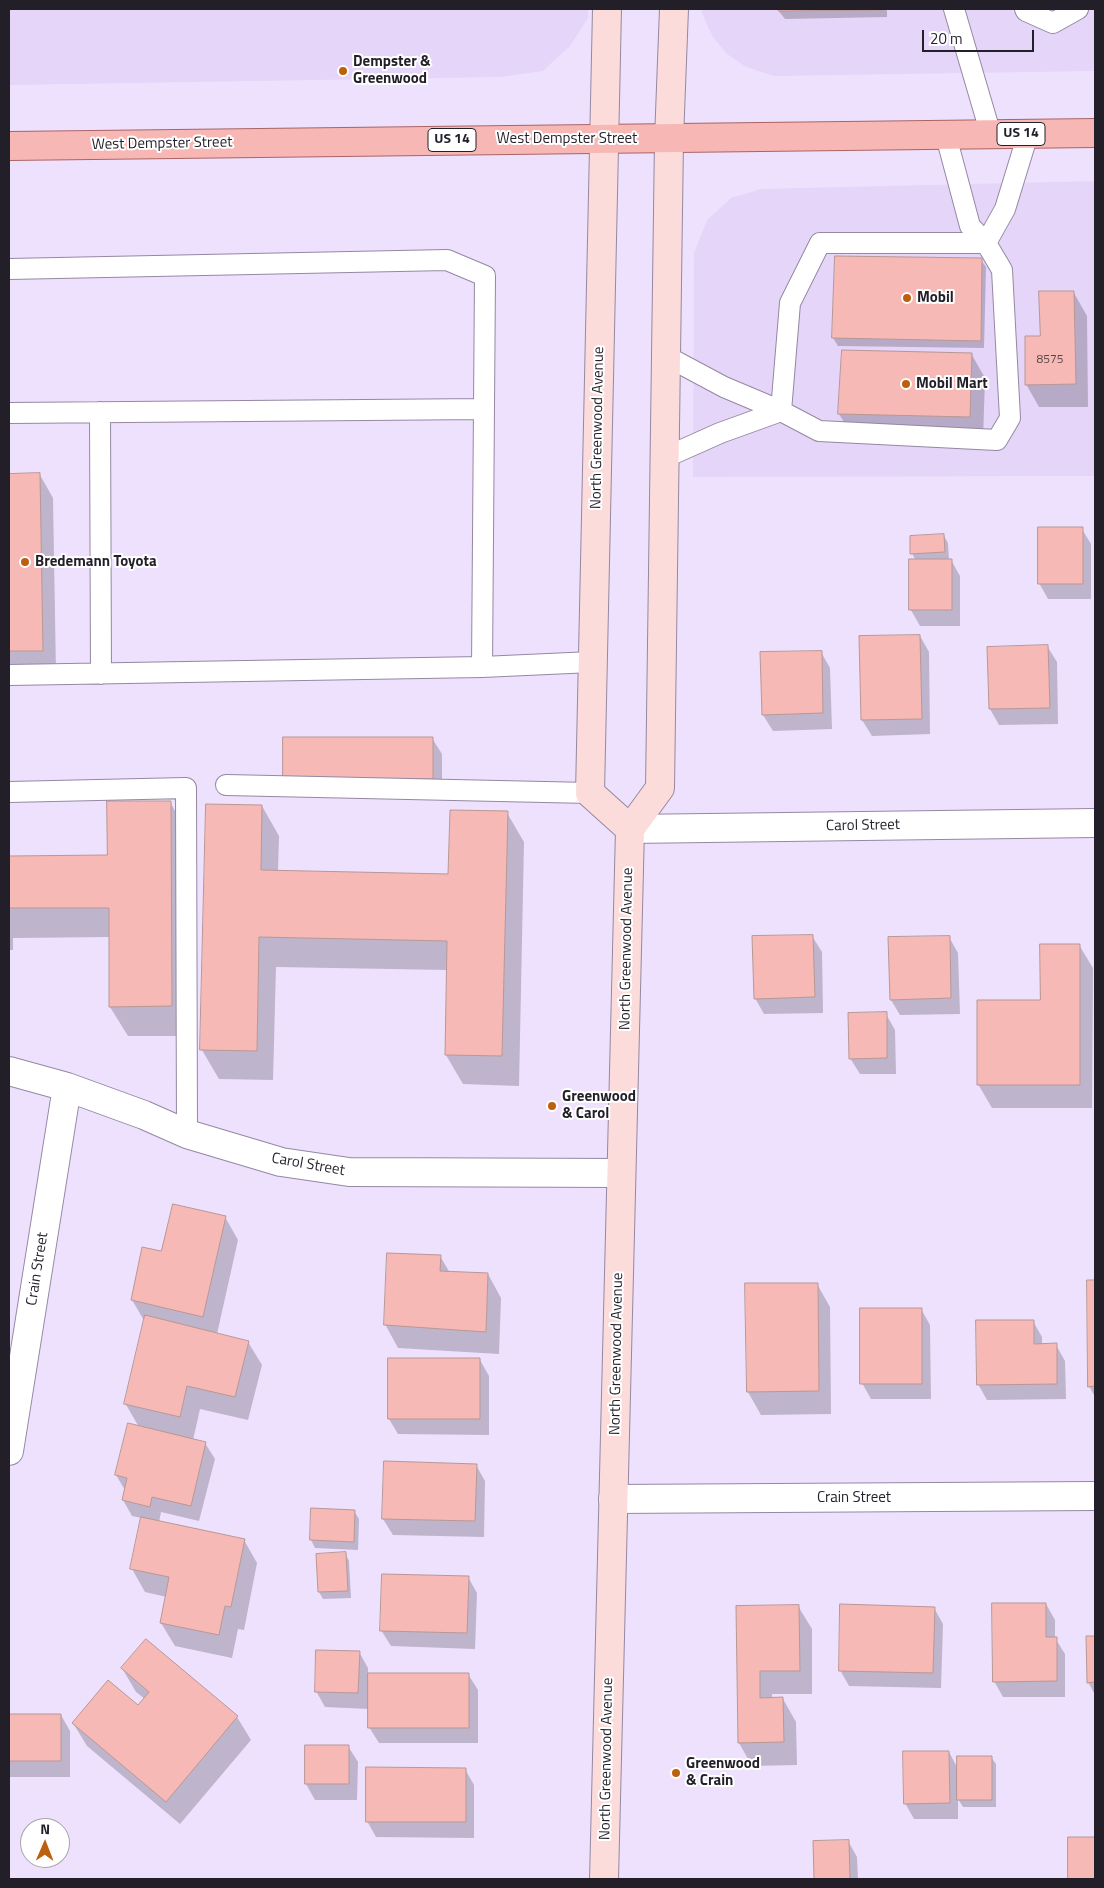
<!DOCTYPE html>
<style>
body{margin:0}
#map{position:relative;width:1104px;height:1888px;overflow:hidden;background:#eee1fe;font-family:"Titillium Web",sans-serif}
canvas{display:block}
.frame{position:absolute;inset:0;border:10px solid #231f29;pointer-events:none}
.north{position:absolute;left:20px;top:1818px;width:50px;height:50px;box-sizing:border-box;background:#fff;border:1px solid #a7a5a9;border-radius:50%;rotate:1deg;font-size:14px;font-weight:700;line-height:20px;text-align:center;color:#231f29}
.north::after{content:'';display:block;margin:auto;width:18px;height:22px;background:#bc600d;clip-path:polygon(50% 0,100% 100%,50% 72%,0 100%)}
.scale{position:absolute;left:922px;top:30px;width:112px;height:22px;box-sizing:border-box;border:2px solid #231f29;border-top:0;padding-left:6px;font-size:15px;line-height:18px;white-space:nowrap;color:#231f29;-webkit-text-stroke:4px #fff;paint-order:stroke}
</style>
<div id="map">
<canvas width="1104" height="1888"></canvas>
<div class="frame"></div>
<div class="north">N</div>
<div class="scale">20 m</div>
</div>
<script>
const c = document.querySelector('canvas').getContext('2d');
c.lineJoin = 'round';
function fillPath(path, color) { c.fillStyle = color; c.fill(path, 'evenodd'); }
function trace(path, color, width, dash) { c.strokeStyle = color; c.lineWidth = width; c.lineCap = dash ? 'butt' : 'round'; c.setLineDash(dash || []); c.stroke(path); }
function write(font, color, halo, rows, align = 'center') {
  c.font = font + ' "Titillium Web",sans-serif'; c.lineWidth = 4; c.setLineDash([]); c.textBaseline = 'middle'; c.strokeStyle = halo; c.fillStyle = color; for (const [text, x, y, turn = 0] of rows) {
    c.save(); c.translate(x, y); c.rotate((+turn || 0) * Math.PI / 180); c.textAlign = isNaN(turn) ? turn : align; if (halo) c.strokeText(text, 0, 0); c.fillText(text, 0, 0); c.restore();
  }
}
fillPath(new Path2D(`
 M 9,9 L 588,9 L 588,18 L 570,46 L 543,71 L 501,77 L 9,85 Z
 M 701,9 L 1095,9 L 1095,71 L 774,76 L 746,67 L 727,54 L 713,37 L 706,23 Z
 M 1095,181 L 1095,476 L 693,477 L 694,253 L 707,220 L 731,198 L 761,189 Z`), '#e5d5f8');
fillPath(new Path2D(`
 M 777,9 L 887,9 L 887,17 L 785,19 Z
 M 836,257 L 981,260 L 986,267 L 984,348 L 838,346 L 833,338 Z
 M 1074,293 L 1087,316 L 1088,407 L 1039,407 L 1026,384 Z
 M 972,355 L 985,378 L 983,440 L 853,437 L 839,414 Z
 M 9,475 L 40,475 L 53,498 L 56,674 L 9,675 Z
 M 1082,529 L 1091,544 L 1091,599 L 1048,599 L 1039,583 Z
 M 944,536 L 948,543 L 949,560 L 951,560 L 960,576 L 960,626 L 920,626 L 911,610 L 916,561 L 912,553 Z
 M 920,636 L 929,652 L 930,734 L 872,736 L 862,720 Z
 M 1047,646 L 1057,662 L 1058,724 L 999,725 L 990,709 L 988,648 Z
 M 821,652 L 830,668 L 832,729 L 773,731 L 763,715 L 762,653 Z
 M 432,738 L 442,754 L 442,794 L 293,795 Z
 M 170,802 L 187,832 L 188,1036 L 128,1036 L 110,1007 L 110,937 L 13,938 L 13,950 L 9,950 L 9,857 L 108,856 Z
 M 262,806 L 279,836 L 278,871 L 449,876 L 507,813 L 524,842 L 519,1086 L 463,1084 L 446,1055 L 448,970 L 276,967 L 273,1080 L 219,1079 L 202,1050 Z
 M 812,936 L 822,952 L 823,1013 L 764,1014 L 755,998 Z
 M 949,937 L 958,953 L 960,1014 L 900,1015 L 891,1000 Z
 M 1079,945 L 1093,968 L 1092,1108 L 992,1108 L 978,1084 L 1041,1001 Z
 M 886,1014 L 895,1030 L 896,1074 L 860,1074 L 850,1058 Z
 M 225,1217 L 238,1240 L 217,1334 L 248,1342 L 262,1365 L 248,1420 L 200,1409 L 193,1440 L 205,1443 L 215,1459 L 199,1521 L 161,1512 L 159,1522 L 244,1540 L 257,1563 L 244,1630 L 238,1629 L 232,1658 L 175,1646 L 161,1623 L 167,1597 L 145,1592 L 132,1569 L 142,1518 L 132,1516 L 123,1500 L 125,1490 L 116,1475 L 139,1427 L 125,1403 L 145,1322 L 132,1300 L 162,1253 Z
 M 440,1256 L 450,1273 L 488,1274 L 501,1298 L 499,1354 L 398,1348 L 385,1324 Z
 M 1088,1281 L 1095,1281 L 1095,1397 L 1089,1386 Z
 M 817,1284 L 830,1307 L 831,1414 L 761,1415 L 748,1392 Z
 M 921,1309 L 930,1325 L 931,1399 L 871,1399 L 862,1383 Z
 M 1033,1321 L 1042,1337 L 1042,1345 L 1056,1345 L 1065,1361 L 1066,1399 L 987,1400 L 978,1384 Z
 M 480,1360 L 489,1376 L 489,1435 L 398,1434 L 389,1419 Z
 M 476,1465 L 485,1481 L 484,1537 L 393,1535 L 383,1519 Z
 M 312,1509 L 354,1511 L 359,1519 L 358,1550 L 315,1548 L 311,1540 Z
 M 345,1553 L 349,1561 L 351,1598 L 323,1599 L 319,1592 Z
 M 468,1577 L 477,1593 L 475,1649 L 391,1646 L 381,1630 Z
 M 1046,1604 L 1055,1620 L 1055,1638 L 1065,1654 L 1065,1697 L 1003,1697 L 994,1681 Z
 M 798,1606 L 812,1629 L 812,1694 L 772,1694 L 772,1699 L 783,1699 L 796,1722 L 797,1765 L 752,1766 L 739,1743 L 738,1607 Z
 M 934,1608 L 943,1624 L 941,1688 L 849,1686 L 840,1670 Z
 M 1087,1637 L 1095,1638 L 1095,1695 L 1088,1682 Z
 M 146,1640 L 237,1717 L 251,1740 L 180,1824 L 87,1746 L 73,1723 L 138,1707 L 145,1699 L 136,1692 L 122,1668 Z
 M 359,1652 L 368,1668 L 368,1674 L 468,1674 L 478,1690 L 478,1743 L 379,1743 L 369,1727 L 369,1709 L 325,1707 L 316,1691 Z
 M 61,1715 L 70,1731 L 70,1777 L 9,1777 L 9,1716 Z
 M 348,1746 L 358,1762 L 357,1800 L 315,1800 L 306,1784 Z
 M 949,1752 L 958,1769 L 991,1757 L 996,1764 L 996,1807 L 963,1807 L 958,1799 L 958,1819 L 914,1819 L 905,1803 Z
 M 465,1769 L 474,1785 L 474,1838 L 376,1837 L 367,1821 Z
 M 1069,1838 L 1095,1838 L 1095,1879 L 1069,1879 Z
 M 848,1841 L 857,1857 L 858,1879 L 816,1879 L 814,1842 Z`), '#0003');
const building = new Path2D(`
 M 777,9 L 883,9 L 883,10 L 779,11 Z
 M 835,256 L 982,258 L 981,341 L 832,338 Z
 M 1039,291 L 1074,291 L 1076,384 L 1025,385 L 1025,336 L 1040,336 Z
 M 842,350 L 972,353 L 970,417 L 838,414 Z
 M 40,473 L 43,651 L 9,651 L 9,474 Z
 M 1038,527 L 1083,527 L 1083,584 L 1038,584 Z
 M 944,534 L 945,552 L 910,554 L 910,536 Z
 M 909,559 L 952,559 L 952,610 L 909,610 Z
 M 920,635 L 922,719 L 861,720 L 859,636 Z
 M 1048,645 L 1050,708 L 989,709 L 987,647 Z
 M 822,651 L 823,713 L 762,715 L 760,652 Z
 M 283,737 L 433,737 L 433,779 L 283,779 Z
 M 107,801 L 171,801 L 172,1006 L 109,1007 L 109,908 L 9,908 L 9,856 L 107,855 Z
 M 206,804 L 262,805 L 261,870 L 448,874 L 450,810 L 508,811 L 502,1056 L 445,1055 L 447,941 L 259,937 L 257,1051 L 200,1050 Z
 M 813,935 L 815,997 L 754,999 L 752,936 Z
 M 950,936 L 951,998 L 890,1000 L 888,937 Z
 M 1040,944 L 1080,944 L 1080,1085 L 977,1085 L 977,1000 L 1040,1000 Z
 M 887,1012 L 887,1058 L 849,1059 L 848,1013 Z
 M 173,1204 L 226,1216 L 203,1317 L 131,1300 L 142,1247 L 161,1251 Z
 M 387,1253 L 441,1255 L 440,1271 L 488,1273 L 486,1332 L 384,1325 Z
 M 1087,1280 L 1095,1280 L 1095,1386 L 1088,1387 Z
 M 745,1283 L 818,1283 L 819,1391 L 747,1392 Z
 M 860,1308 L 922,1308 L 922,1384 L 860,1384 Z
 M 145,1315 L 249,1341 L 235,1397 L 187,1386 L 180,1417 L 124,1404 Z
 M 976,1320 L 1034,1320 L 1034,1344 L 1057,1343 L 1057,1384 L 977,1385 Z
 M 388,1358 L 480,1358 L 480,1419 L 388,1419 Z
 M 128,1423 L 206,1442 L 191,1506 L 152,1497 L 150,1507 L 122,1500 L 127,1478 L 115,1475 Z
 M 384,1461 L 477,1464 L 475,1521 L 382,1519 Z
 M 311,1508 L 355,1510 L 354,1542 L 310,1540 Z
 M 141,1517 L 245,1539 L 231,1607 L 225,1606 L 219,1635 L 160,1623 L 169,1577 L 130,1569 Z
 M 346,1552 L 348,1591 L 318,1592 L 316,1554 Z
 M 382,1574 L 469,1576 L 467,1633 L 380,1631 Z
 M 1095,1601 L 1095,1682 L 1087,1683 L 1086,1636 L 1095,1636 Z
 M 992,1603 L 1046,1603 L 1046,1637 L 1057,1637 L 1057,1681 L 993,1682 Z
 M 840,1604 L 935,1607 L 933,1673 L 839,1671 Z
 M 799,1605 L 800,1671 L 760,1671 L 760,1698 L 783,1697 L 784,1742 L 738,1743 L 736,1606 Z
 M 146,1639 L 238,1716 L 166,1802 L 72,1723 L 108,1680 L 138,1705 L 149,1692 L 121,1668 Z
 M 316,1650 L 360,1651 L 358,1693 L 315,1692 Z
 M 368,1673 L 469,1673 L 469,1728 L 368,1728 Z
 M 9,1714 L 61,1714 L 61,1761 L 9,1761 Z
 M 305,1745 L 349,1745 L 349,1784 L 305,1784 Z
 M 903,1751 L 949,1751 L 950,1803 L 904,1804 Z
 M 957,1756 L 992,1756 L 992,1800 L 957,1800 Z
 M 366,1767 L 466,1768 L 466,1822 L 366,1822 Z
 M 1068,1837 L 1095,1837 L 1095,1879 L 1068,1879 Z
 M 849,1840 L 850,1879 L 814,1879 L 813,1841 Z`);
fillPath(building, '#f6b9b5');
trace(building, '#b89795', 1);
const lane = new Path2D(`
 M 954,9 L 991,135
 M 1025,9 L 1026,11 L 1053,23 L 1078,9
 M 986,243 L 1005,209 L 1028,134
 M 9,269 L 447,260 L 485,276 L 482,667
 M 666,356 L 724,387 L 781,411 L 819,431 L 997,440 L 1010,418 L 1002,270 L 986,243 L 970,226 L 946,136
 M 781,411 L 790,303 L 820,243 L 986,243
 M 100,412 L 101,674
 M 9,413 L 484,409
 M 664,458 L 720,433 L 781,411
 M 9,675 L 482,667 L 592,662
 M 226,785 L 590,793
 M 9,792 L 186,788 L 187,1134`);
const street = new Path2D(`
 M 630,829 L 1095,823
 M 9,1071 L 67,1087 L 144,1115 L 187,1134 L 281,1162 L 349,1172 L 621,1173
 M 9,1451 L 67,1087
 M 613,1499 L 1095,1496`);
const secondary = new Path2D(`
 M 607,9 L 590,793 L 630,829
 M 604,1879 L 630,829 L 660,788 L 669,139 L 674,9`);
const primary = new Path2D(`
 M 9,146 L 1095,133`);
trace(lane, '#9488a2', 22);
trace(street, '#9488a2', 30);
trace(secondary, '#9488a2', 30);
trace(primary, '#a96464', 30);
trace(lane, '#fff', 20);
trace(street, '#fff', 28);
trace(secondary, '#fbdcda', 28);
trace(primary, '#f7b8b5', 28);
for (const [x, y, r, color] of [
 [343,71,5,"#bc600d"],
 [907,298,5,"#bc600d"],
 [906,384,5,"#bc600d"],
 [25,562,5,"#bc600d"],
 [552,1106,5,"#bc600d"],
 [676,1773,5,"#bc600d"]
]) { const dot = new Path2D(); dot.arc(x, y, r, 0, 2 * Math.PI); c.fillStyle = color; c.fill(dot); trace(dot, '#fff', 2); }
write('12px', '#58464c', null, [
 ["8575",1050,360]
]);
for (const [x, y, w] of [
 [1021,134,48],
 [452,140,48]
]) { const box = new Path2D(); box.roundRect(x - w / 2, y - 11.5, w, 23, 4); c.fillStyle = '#fff'; c.fill(box); trace(box, '#231f29', 1); }
write('bold 14px', '#231f29', null, [
 ["US 14",1021,134],
 ["US 14",452,140]
]);
write('bold 15px', '#231f29', '#fff', [
 ["Dempster &",353,62],
 ["Greenwood",353,79],
 ["Mobil",917,298],
 ["Mobil Mart",916,384],
 ["Bredemann Toyota",35,562],
 ["Greenwood",562,1097],
 ["& Carol",562,1114],
 ["Greenwood",686,1764],
 ["& Crain",686,1781]
], 'left');
write('15px', '#231f29', '#fff', [
 ["West Dempster Street",567,139],
 ["West Dempster Street",162,144,-1],
 ["North Greenwood Avenue",598,428,-89],
 ["Carol Street",863,826,-1],
 ["North Greenwood Avenue",627,949,-89],
 ["Carol Street",308,1165,10],
 ["Crain Street",38,1269,-81],
 ["North Greenwood Avenue",617,1354,-89],
 ["Crain Street",854,1498],
 ["North Greenwood Avenue",607,1759,-89]
]);
</script>
